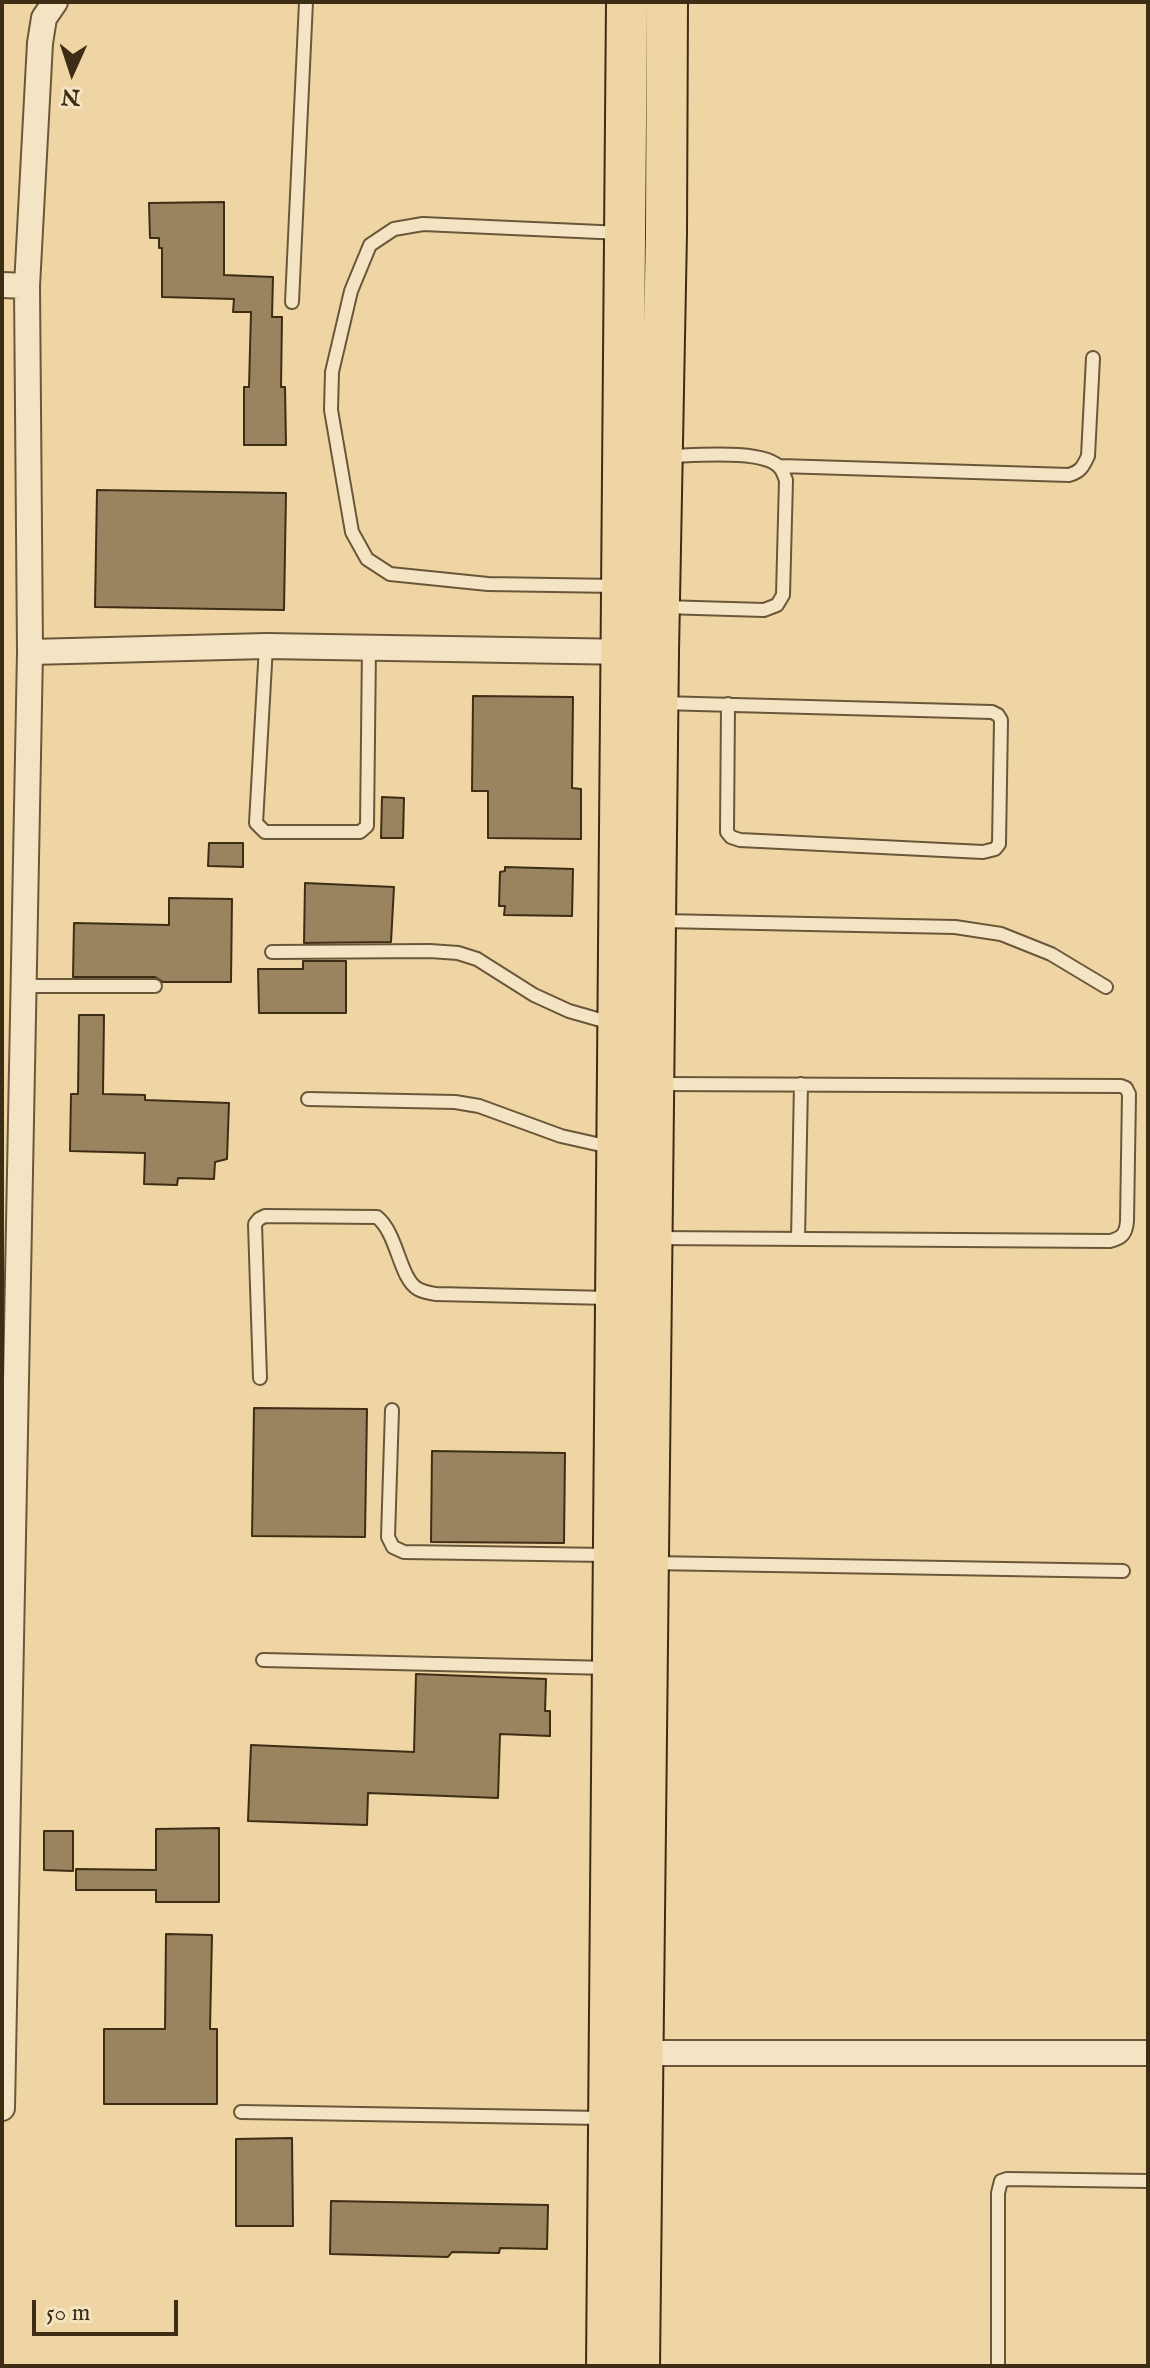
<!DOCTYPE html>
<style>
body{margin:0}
#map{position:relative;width:1150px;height:2368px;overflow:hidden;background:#efd5a4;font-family:"IM FELL English",serif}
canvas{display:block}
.frame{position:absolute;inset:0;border:4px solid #3e2d15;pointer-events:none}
.north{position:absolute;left:32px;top:32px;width:80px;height:80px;-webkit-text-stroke:6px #f5e4c4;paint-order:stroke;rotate:183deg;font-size:22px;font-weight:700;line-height:32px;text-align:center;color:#3e2d15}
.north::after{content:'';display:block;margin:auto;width:28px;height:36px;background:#3e2d15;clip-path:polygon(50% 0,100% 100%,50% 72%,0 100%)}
.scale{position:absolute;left:32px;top:2300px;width:146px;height:36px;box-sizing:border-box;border:4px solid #3e2d15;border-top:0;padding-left:10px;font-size:24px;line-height:28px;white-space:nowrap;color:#3e2d15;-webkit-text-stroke:6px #f5e4c4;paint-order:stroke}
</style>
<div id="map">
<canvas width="1150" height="2368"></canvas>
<div class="frame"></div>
<div class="north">N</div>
<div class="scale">50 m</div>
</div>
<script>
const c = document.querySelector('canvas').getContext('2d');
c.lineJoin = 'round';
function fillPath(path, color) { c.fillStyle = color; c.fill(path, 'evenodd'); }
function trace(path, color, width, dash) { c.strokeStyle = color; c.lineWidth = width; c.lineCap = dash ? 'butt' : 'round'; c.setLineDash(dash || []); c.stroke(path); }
const building = new Path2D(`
 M 224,202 L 224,275 L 273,277 L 272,317 L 282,317 L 281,387 L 285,387 L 286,445 L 244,445 L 244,387 L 249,387 L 251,312 L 233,312 L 234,299 L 162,297 L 162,248 L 159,248 L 159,238 L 150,238 L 149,203 Z
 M 97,490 L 286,493 L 284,610 L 95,607 Z
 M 473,696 L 573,697 L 572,788 L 581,789 L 581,839 L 488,838 L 488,791 L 472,791 Z
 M 382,797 L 404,798 L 403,838 L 381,838 Z
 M 209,843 L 243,843 L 243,867 L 208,866 Z
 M 505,867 L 573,869 L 572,916 L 504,915 L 505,906 L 499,906 L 500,872 L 505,871 Z
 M 305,883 L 394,887 L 391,942 L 304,943 Z
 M 169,898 L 232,899 L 231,982 L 163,982 L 155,977 L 73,977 L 74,923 L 169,925 Z
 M 303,961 L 346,961 L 346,1013 L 259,1013 L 258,969 L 303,969 Z
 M 79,1015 L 104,1015 L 103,1094 L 145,1095 L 145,1100 L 229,1103 L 227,1159 L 215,1162 L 214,1179 L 178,1178 L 177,1185 L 144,1184 L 145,1153 L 70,1151 L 71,1094 L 78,1094 Z
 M 254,1408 L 367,1409 L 365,1537 L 252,1536 Z
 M 432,1451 L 565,1453 L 564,1543 L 431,1542 Z
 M 416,1674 L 546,1679 L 545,1711 L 550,1711 L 550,1736 L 500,1734 L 498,1798 L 368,1793 L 367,1825 L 248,1821 L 251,1745 L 414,1752 Z
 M 219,1828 L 219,1902 L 156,1902 L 156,1890 L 76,1890 L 76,1869 L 156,1870 L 156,1829 Z
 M 44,1831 L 73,1831 L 73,1871 L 44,1870 Z
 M 166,1934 L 212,1935 L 210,2029 L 217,2029 L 217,2104 L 104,2104 L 104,2029 L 165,2029 Z
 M 292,2138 L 293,2226 L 236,2226 L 236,2139 Z
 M 331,2201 L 548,2205 L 547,2249 L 500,2248 L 499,2253 L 452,2252 L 448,2257 L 330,2254 Z`);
fillPath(building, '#9a845f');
trace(building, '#3e2d15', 2);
const service = new Path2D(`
 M 292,302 L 306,2
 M 780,466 L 1069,475 C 1080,472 1083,467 1088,456 L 1093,358
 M 617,586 L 488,584 L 390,574 L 367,559 L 352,532 L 331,410 L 332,372 L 351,291 L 370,245 L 394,229 L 423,224 L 622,233
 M 663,607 L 764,610 L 777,605 L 783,595 L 786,480 C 784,476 783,471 780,468 C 765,448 689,456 665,456
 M 266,646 L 256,823 L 265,832 L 360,832 L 367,826 L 369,647
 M 661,703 L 992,712 L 998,715 L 1001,720 L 999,844 L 995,849 L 983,852 L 740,840 L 731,837 L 727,832 L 728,704
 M 662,921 L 955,927 L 1001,934 L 1051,954 L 1106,987
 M 272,952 L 430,951 L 458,953 L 477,959 L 534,995 L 569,1011 L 611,1023
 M 23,986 L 155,986
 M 308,1099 L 455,1102 L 479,1106 L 561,1136 L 610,1147
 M 655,1238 L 1110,1241 C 1122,1238 1126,1234 1127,1221 L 1129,1094 L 1126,1088 L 1121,1086 L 659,1084
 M 798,1239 L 801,1084
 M 260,1378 L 255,1224 L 259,1219 L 265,1216 L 377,1217 C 398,1234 399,1278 418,1289 C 423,1292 430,1293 436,1294 L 609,1298
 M 392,1410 L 388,1537 L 393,1547 L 404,1552 L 607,1555
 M 652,1563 L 1123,1571
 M 263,1660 L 610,1668
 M 241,2112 L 602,2118
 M 998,2366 L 998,2193 L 1001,2181 L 1007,2179 L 1148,2181`);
const minor = new Path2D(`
 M 2,285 L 27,286
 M 30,652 L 266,646 L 632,652
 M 632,2053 L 1148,2053
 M 2,2108 L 30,652 L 27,286 L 40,43 L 44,18 L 55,2`);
const trunk = new Path2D(`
 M 607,2366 L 627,2
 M 639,2366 L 658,652 L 666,233 L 667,2`);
trace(service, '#6a5739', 16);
trace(minor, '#6a5739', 28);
trace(trunk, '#3e2d15', 44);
trace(service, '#f5e4c4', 12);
trace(minor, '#f5e4c4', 24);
trace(trunk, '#efd5a4', 40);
</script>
